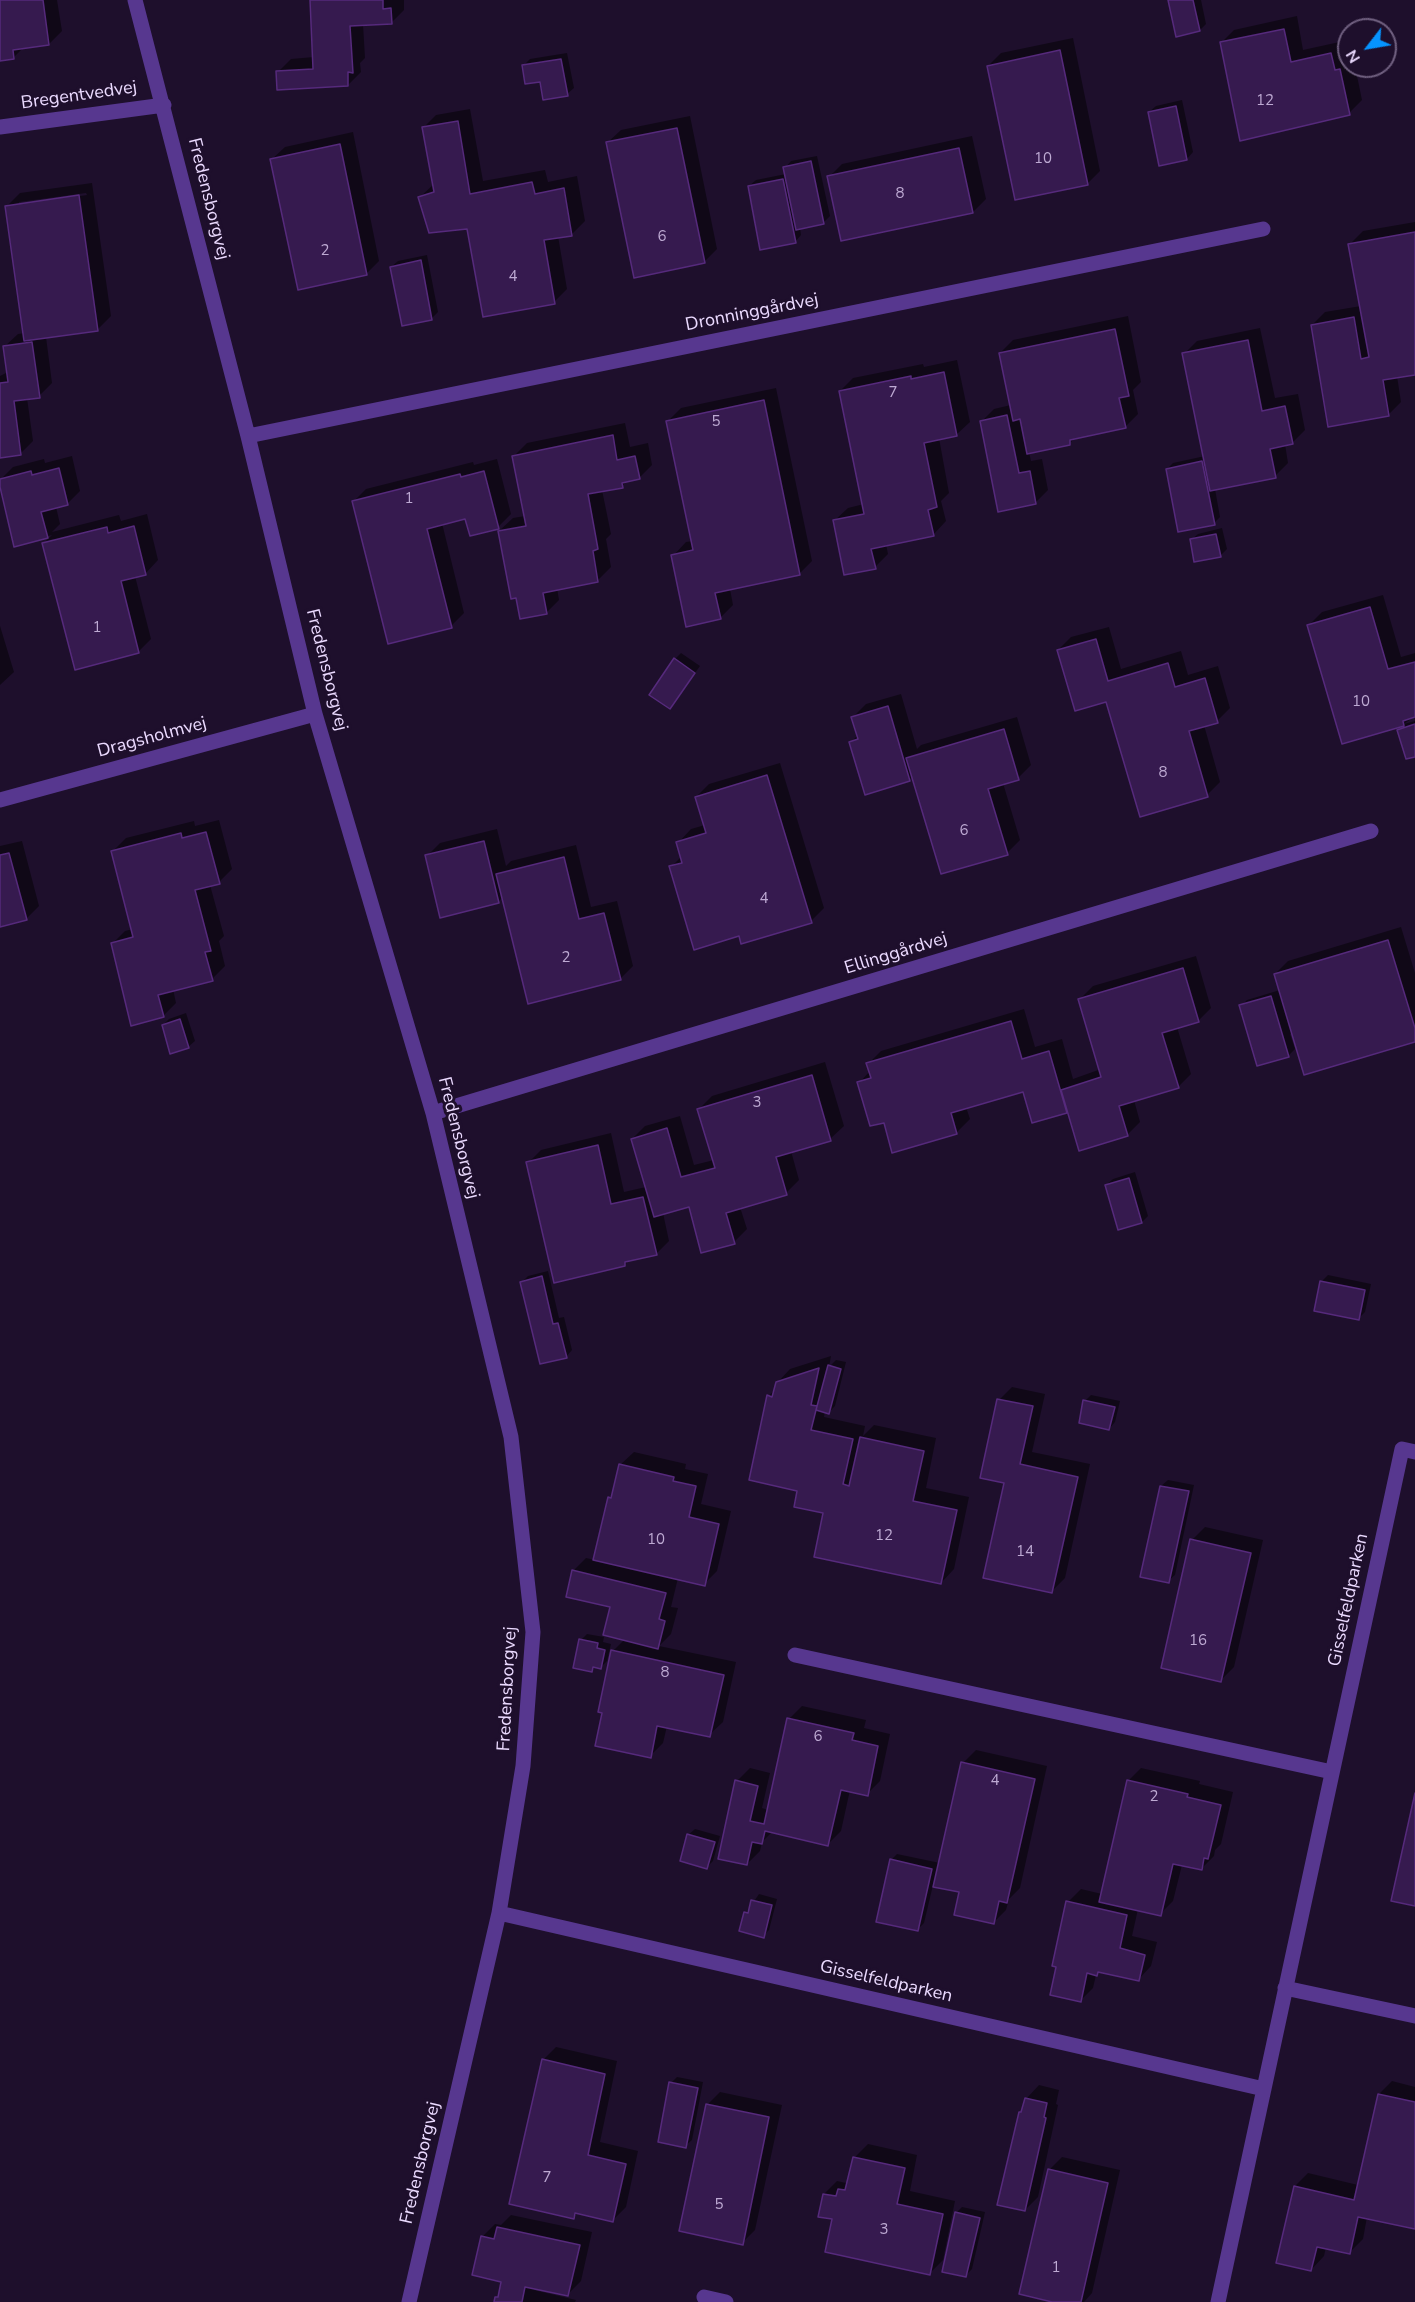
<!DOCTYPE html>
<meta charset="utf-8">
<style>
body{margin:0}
#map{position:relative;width:1415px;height:2302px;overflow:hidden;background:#1e0f2c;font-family:"Nunito Sans",sans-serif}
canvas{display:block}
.north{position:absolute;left:1337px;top:18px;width:60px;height:60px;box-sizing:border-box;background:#1e0f2c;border:2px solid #706080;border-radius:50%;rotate:239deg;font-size:16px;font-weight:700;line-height:24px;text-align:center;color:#ebdaff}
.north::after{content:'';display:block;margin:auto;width:21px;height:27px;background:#0694ff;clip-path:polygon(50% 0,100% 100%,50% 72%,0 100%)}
</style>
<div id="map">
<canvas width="1415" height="2302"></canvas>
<div class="north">N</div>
</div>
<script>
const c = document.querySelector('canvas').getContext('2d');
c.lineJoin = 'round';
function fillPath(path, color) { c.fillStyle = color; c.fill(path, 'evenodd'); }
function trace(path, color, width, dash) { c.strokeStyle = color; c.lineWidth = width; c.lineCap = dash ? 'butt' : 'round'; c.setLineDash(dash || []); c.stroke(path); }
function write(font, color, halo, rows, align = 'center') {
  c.font = font + ' "Nunito Sans",sans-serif'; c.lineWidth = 6; c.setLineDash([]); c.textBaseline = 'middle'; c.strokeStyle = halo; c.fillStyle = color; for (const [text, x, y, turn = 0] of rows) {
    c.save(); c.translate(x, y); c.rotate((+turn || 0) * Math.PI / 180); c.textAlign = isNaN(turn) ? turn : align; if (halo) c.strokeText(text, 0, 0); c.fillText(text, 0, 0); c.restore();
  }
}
fillPath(new Path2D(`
 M 0,0 L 57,0 L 62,31 L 49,44 L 24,47 L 13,58 L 0,59 Z
 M 311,0 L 404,0 L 404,10 L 391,23 L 363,24 L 365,58 L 360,63 L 361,72 L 348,85 L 278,72 L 291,59 L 314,57 Z
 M 1170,0 L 1201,0 L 1206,24 L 1200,30 Z
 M 1297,16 L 1303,50 L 1344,41 L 1349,58 L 1349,66 L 1355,66 L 1362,100 L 1349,113 L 1221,43 L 1234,30 Z
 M 1073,38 L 1100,171 L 1087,184 L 988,66 L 1001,53 Z
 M 567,53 L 574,88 L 567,94 L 541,80 L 524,65 L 530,59 Z
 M 1182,100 L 1193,152 L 1187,159 L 1149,112 L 1156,106 Z
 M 470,109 L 483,181 L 545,170 L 548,182 L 577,176 L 585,221 L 572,234 L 558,236 L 567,289 L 554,302 L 468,227 L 420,197 L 434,184 L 423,128 L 436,115 Z
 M 690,116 L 717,249 L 704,262 L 607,143 L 621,130 Z
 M 353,132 L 379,261 L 366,274 L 271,160 L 285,147 Z
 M 972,136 L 986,199 L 973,212 L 829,177 L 842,164 Z
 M 817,156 L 830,216 L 823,223 L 800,228 L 801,235 L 795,242 L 749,186 L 756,180 L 786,174 L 785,168 L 791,161 Z
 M 92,183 L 111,316 L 98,329 L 46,337 L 52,383 L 39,396 L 27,398 L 33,441 L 20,454 L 0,454 L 0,376 L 8,372 L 4,347 L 18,334 L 25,333 L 7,206 L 20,193 ZM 86,193 L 87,195 L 19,205 L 19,202 Z
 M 1415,222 L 1415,373 L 1397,376 L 1401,402 L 1388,415 L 1312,325 L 1325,312 L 1361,306 L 1350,244 L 1363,231 Z
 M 427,255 L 438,312 L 432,318 L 391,267 L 398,261 Z
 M 1128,316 L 1141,382 L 1133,390 L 1138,414 L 1125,427 L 1075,438 L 1070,443 L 1029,452 L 1031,461 L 1042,459 L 1048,490 L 1035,503 L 981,422 L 994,409 L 1011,405 L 1000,353 L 1013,340 Z
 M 1260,328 L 1275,398 L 1298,394 L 1305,430 L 1292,443 L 1285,444 L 1288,463 L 1275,476 L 1215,489 L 1220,517 L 1214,523 L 1167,469 L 1173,463 L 1205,456 L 1184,354 L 1197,341 Z
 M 957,360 L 970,422 L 956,435 L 939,438 L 949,493 L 941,501 L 946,521 L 933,535 L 886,544 L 888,554 L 875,567 L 834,521 L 848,508 L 864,504 L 840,391 L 853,378 L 923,364 L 924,367 Z
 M 776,388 L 812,561 L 799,574 L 730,589 L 733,605 L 720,618 L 673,556 L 686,542 L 693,541 L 668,421 L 681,408 Z
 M 625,423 L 630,447 L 648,443 L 652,465 L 639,478 L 628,480 L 622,486 L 602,490 L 611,534 L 606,539 L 611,567 L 598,580 L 557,588 L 559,600 L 546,613 L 499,531 L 513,518 L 525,516 L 514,456 L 527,443 Z
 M 72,456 L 80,491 L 67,504 L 56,507 L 60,524 L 52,532 L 119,515 L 121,521 L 147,514 L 158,560 L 145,574 L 135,576 L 151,639 L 138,652 L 44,543 L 52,535 L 15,545 L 0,480 L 13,467 L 44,459 L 45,463 Z
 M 497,459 L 511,514 L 498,527 L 467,517 L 442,523 L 464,613 L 451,626 L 353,502 L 366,489 L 473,462 L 474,465 Z
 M 1222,528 L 1227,549 L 1221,555 L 1195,561 L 1191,540 L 1198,534 Z
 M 1383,595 L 1401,657 L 1415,653 L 1415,716 L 1404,724 L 1415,721 L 1415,755 L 1399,730 L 1405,724 L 1343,742 L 1309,625 L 1322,612 Z
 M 0,626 L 14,672 L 0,685 Z
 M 1109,627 L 1121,669 L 1181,651 L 1188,675 L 1218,666 L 1230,708 L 1217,721 L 1204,725 L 1220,782 L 1207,795 L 1107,700 L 1058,650 L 1071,637 Z
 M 681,653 L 700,666 L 670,708 L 675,659 Z
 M 901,694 L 917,749 L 921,745 L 1017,717 L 1031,765 L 1018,778 L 1003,783 L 1020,840 L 1007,853 L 913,776 L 909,780 L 851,742 L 858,735 L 853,717 L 866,704 Z
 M 780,763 L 824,908 L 811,921 L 671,867 L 682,856 L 678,843 L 691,829 L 705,825 L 696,797 L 709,784 Z
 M 219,820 L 232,869 L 219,882 L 210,885 L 224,936 L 219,941 L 225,966 L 212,979 L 173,989 L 176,1003 L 163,1016 L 112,944 L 125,931 L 133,929 L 113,851 L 126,838 L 194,821 L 195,826 Z
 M 497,829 L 506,866 L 511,861 L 576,845 L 591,907 L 617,901 L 633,966 L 620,979 L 503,897 L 498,902 L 427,856 L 440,843 Z
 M 22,841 L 39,906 L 26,919 L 0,926 L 0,846 Z
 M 1401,927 L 1415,973 L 1415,1040 L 1293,1033 L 1290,1034 L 1295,1049 L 1289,1055 L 1258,1064 L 1241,1006 L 1247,1000 L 1280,990 L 1275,974 L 1288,961 Z
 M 1196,956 L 1211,1008 L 1198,1021 L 1177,1027 L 1191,1074 L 1178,1087 L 1134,1100 L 1140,1122 L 1127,1135 L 1069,1109 L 1066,1112 L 1024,1090 L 966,1107 L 970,1119 L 957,1132 L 893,1151 L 885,1121 L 859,1083 L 870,1071 L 868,1064 L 881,1051 L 1024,1009 L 1035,1047 L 1062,1039 L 1073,1079 L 1101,1069 L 1080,999 L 1093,986 Z
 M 186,1013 L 195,1041 L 188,1047 L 163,1025 L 169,1019 Z
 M 825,1062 L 844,1126 L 830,1139 L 791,1151 L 799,1180 L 786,1193 L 740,1207 L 747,1229 L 734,1242 L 690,1206 L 663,1213 L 669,1241 L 656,1254 L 630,1259 L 625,1265 L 528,1163 L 541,1150 L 611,1133 L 624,1192 L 646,1187 L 632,1139 L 645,1126 L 680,1116 L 694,1165 L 714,1160 L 699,1109 L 712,1096 Z
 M 1135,1172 L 1148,1216 L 1142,1222 L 1106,1185 L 1113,1179 Z
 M 548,1271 L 559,1318 L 564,1317 L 572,1350 L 566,1357 L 522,1282 L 528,1276 Z
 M 1328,1275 L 1371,1284 L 1365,1312 L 1359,1318 L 1321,1282 Z
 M 831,1356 L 829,1367 L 836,1360 L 846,1362 L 835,1406 L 829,1412 L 825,1411 L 824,1417 L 865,1426 L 863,1436 L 874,1425 L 936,1438 L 926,1488 L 969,1497 L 954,1569 L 941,1583 L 799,1489 L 769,1396 L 775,1389 L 777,1383 L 790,1369 Z
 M 1012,1387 L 1045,1394 L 1032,1452 L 1090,1464 L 1065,1578 L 1052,1591 L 1006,1482 L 999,1400 Z
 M 1091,1395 L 1120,1401 L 1115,1422 L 1109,1429 L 1085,1401 Z
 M 634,1452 L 686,1464 L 685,1469 L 708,1474 L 701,1504 L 731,1511 L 717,1571 L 704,1584 L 678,1578 L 671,1607 L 678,1608 L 671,1634 L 659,1646 L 736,1662 L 723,1722 L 709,1735 L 667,1726 L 663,1743 L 650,1756 L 613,1651 L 625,1639 L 612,1606 L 573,1571 L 586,1558 L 595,1560 L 609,1498 L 614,1493 L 620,1465 Z
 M 1168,1480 L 1194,1485 L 1175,1575 L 1168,1581 L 1161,1486 Z
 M 1205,1527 L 1263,1540 L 1234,1667 L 1221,1680 L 1192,1540 Z
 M 587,1634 L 604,1637 L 603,1642 L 611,1644 L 607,1661 L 601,1667 L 596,1666 L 591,1671 L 581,1640 Z
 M 802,1706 L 866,1720 L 864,1728 L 890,1734 L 880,1781 L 867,1794 L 850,1790 L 841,1831 L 828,1844 L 772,1832 L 762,1842 L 760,1851 L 747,1864 L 737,1781 L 750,1768 L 770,1773 L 762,1808 L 768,1810 L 789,1719 Z
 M 976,1750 L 1047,1766 L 1020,1888 L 1009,1899 L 1006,1910 L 993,1923 L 961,1891 L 933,1885 L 924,1923 L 918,1929 L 891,1860 L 897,1854 L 940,1863 L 963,1763 Z
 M 1141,1768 L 1200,1781 L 1199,1784 L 1233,1792 L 1221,1844 L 1215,1850 L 1214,1856 L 1201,1869 L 1182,1865 L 1173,1901 L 1160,1914 L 1138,1909 L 1132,1936 L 1157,1942 L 1151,1966 L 1138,1980 L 1100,1971 L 1096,1975 L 1093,1988 L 1080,2001 L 1068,1902 L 1081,1889 L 1102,1894 L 1128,1781 Z
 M 695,1829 L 720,1836 L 713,1861 L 707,1867 L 688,1835 Z
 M 759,1894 L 777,1899 L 769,1930 L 763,1936 L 746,1913 Z
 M 556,2047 L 617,2061 L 600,2142 L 638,2151 L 626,2207 L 613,2220 L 578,2212 L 573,2217 L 543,2060 Z
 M 677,2077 L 703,2082 L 692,2140 L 685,2146 L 671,2083 Z
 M 1392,2081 L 1415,2087 L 1415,2228 L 1367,2217 L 1363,2239 L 1350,2252 L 1326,2247 L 1324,2256 L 1311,2270 L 1295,2186 L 1308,2173 L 1358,2185 L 1379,2094 Z
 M 1039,2085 L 1059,2090 L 1056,2104 L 1058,2105 L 1038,2197 L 1025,2210 L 1020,2112 L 1024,2109 L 1026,2099 Z
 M 720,2092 L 782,2105 L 755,2230 L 742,2243 L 707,2105 Z
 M 868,2144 L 917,2155 L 910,2191 L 955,2201 L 943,2260 L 930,2273 L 833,2218 L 824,2194 L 837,2181 L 846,2183 L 849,2180 L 855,2157 Z
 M 1062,2157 L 1120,2170 L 1092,2293 L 1084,2302 L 1059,2302 L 1049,2170 Z
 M 962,2207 L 985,2212 L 972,2269 L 966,2275 L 956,2213 Z
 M 511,2215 L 592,2232 L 581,2281 L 568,2294 L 535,2287 L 534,2290 L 576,2300 L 575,2302 L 495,2302 L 501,2293 L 503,2280 L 482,2237 L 495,2224 L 501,2225 Z`), '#0007');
const building = new Path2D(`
 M 0,0 L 43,0 L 49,45 L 13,50 L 14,59 L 0,61 Z
 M 310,0 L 383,0 L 383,9 L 391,8 L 392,24 L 350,26 L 353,73 L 348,72 L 348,86 L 277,90 L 276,71 L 313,69 Z
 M 1168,0 L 1193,0 L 1200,31 L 1176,37 Z
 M 1284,29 L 1291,62 L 1331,53 L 1335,70 L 1340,69 L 1350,115 L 1240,141 L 1220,42 Z
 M 1060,50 L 1088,185 L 1015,200 L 987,66 Z
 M 561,59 L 568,96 L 543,100 L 540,82 L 525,84 L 522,65 Z
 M 1176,106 L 1187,160 L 1159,166 L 1148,112 Z
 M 458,121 L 470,194 L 532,182 L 535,194 L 564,188 L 572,236 L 544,240 L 555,304 L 483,317 L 467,229 L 429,233 L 418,197 L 434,192 L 422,127 Z
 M 677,128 L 705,263 L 634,278 L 606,142 Z
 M 340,144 L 367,275 L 298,290 L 270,159 Z
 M 959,148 L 973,213 L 841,241 L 827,176 Z
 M 811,161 L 824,224 L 796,230 L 783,167 Z
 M 783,179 L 796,243 L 760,250 L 748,186 Z
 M 79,195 L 98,331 L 24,341 L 5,206 Z
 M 1415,232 L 1415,375 L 1383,380 L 1389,416 L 1328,427 L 1311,325 L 1354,317 L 1361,359 L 1369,357 L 1348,244 Z
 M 421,260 L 432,320 L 402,326 L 390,267 Z
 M 1115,329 L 1129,396 L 1119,398 L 1126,428 L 1070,440 L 1070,445 L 1027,454 L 1020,419 L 1013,421 L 999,353 Z
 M 1248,340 L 1262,411 L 1285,406 L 1293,444 L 1270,449 L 1276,478 L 1210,491 L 1182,353 Z
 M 32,342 L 40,398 L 14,401 L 21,455 L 0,458 L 0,383 L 8,382 L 3,346 Z
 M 944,372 L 957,436 L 924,443 L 937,507 L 928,510 L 934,536 L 871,549 L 876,569 L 844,575 L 833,520 L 864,514 L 839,391 L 911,376 L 911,379 Z
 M 764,400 L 800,575 L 715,593 L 721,619 L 686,627 L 671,555 L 693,550 L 666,421 Z
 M 1007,415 L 1019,473 L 1030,471 L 1036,504 L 998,512 L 980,421 Z
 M 613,435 L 617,460 L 635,456 L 640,479 L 622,483 L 623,488 L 588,494 L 598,549 L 593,551 L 598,582 L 543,593 L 547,614 L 520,619 L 516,598 L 511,599 L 498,531 L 526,526 L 512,456 Z
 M 1202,461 L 1215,525 L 1178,532 L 1166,469 Z
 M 59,468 L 68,505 L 41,512 L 48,538 L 14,547 L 0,487 L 0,479 L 31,471 L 32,475 Z
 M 484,471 L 499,529 L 470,536 L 465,519 L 427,529 L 452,628 L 388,644 L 352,501 L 460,474 L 461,477 Z
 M 134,526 L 146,575 L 121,581 L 139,653 L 75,670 L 42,543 L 107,527 L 108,533 Z
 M 1216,534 L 1221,557 L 1194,562 L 1190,539 Z
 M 1370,607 L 1388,669 L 1415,662 L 1415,717 L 1403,721 L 1404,726 L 1342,744 L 1307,625 Z
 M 1096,639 L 1108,681 L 1168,663 L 1175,687 L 1205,678 L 1218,723 L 1189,731 L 1208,797 L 1140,817 L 1106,702 L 1075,711 L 1057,650 Z
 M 674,658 L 695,673 L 670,709 L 649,695 Z
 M 888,706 L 910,781 L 865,795 L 849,742 L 858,739 L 851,717 Z
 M 1415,724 L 1415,757 L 1406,759 L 1397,730 Z
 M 1004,729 L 1019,780 L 988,789 L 1008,855 L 941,874 L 906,758 Z
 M 767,775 L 812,923 L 741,944 L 739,936 L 694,950 L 669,866 L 682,863 L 676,842 L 706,833 L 695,797 Z
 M 206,832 L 220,884 L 195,890 L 211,951 L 205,952 L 213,981 L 158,995 L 164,1017 L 131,1026 L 111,943 L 133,937 L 111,851 L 181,833 L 182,838 Z
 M 484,841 L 499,903 L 440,918 L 425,855 Z
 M 9,853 L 27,920 L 0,927 L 0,855 Z
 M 564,857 L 579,919 L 604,913 L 621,980 L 528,1004 L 496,874 Z
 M 1388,940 L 1415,1028 L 1415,1042 L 1304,1075 L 1274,974 Z
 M 1183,968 L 1199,1022 L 1162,1033 L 1179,1088 L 1119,1106 L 1128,1136 L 1079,1151 L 1061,1090 L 1101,1077 L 1078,999 Z
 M 1271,996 L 1289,1057 L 1257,1066 L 1239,1005 Z
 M 180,1019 L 189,1048 L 170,1054 L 162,1025 Z
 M 1011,1021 L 1022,1059 L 1049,1051 L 1067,1113 L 1032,1123 L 1023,1092 L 951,1113 L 957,1134 L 892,1153 L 884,1123 L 870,1126 L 857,1082 L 871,1078 L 866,1063 Z
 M 812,1075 L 831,1141 L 776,1157 L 787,1195 L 726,1213 L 735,1244 L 701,1253 L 689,1207 L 654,1217 L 631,1139 L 667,1128 L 681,1177 L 715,1168 L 697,1109 Z
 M 598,1145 L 611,1204 L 643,1197 L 657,1255 L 625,1262 L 625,1266 L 554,1283 L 526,1162 Z
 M 1129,1178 L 1142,1223 L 1118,1230 L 1105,1185 Z
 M 542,1276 L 553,1324 L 558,1323 L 567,1358 L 540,1364 L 520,1282 Z
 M 1320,1281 L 1365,1290 L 1359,1320 L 1314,1311 Z
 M 828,1365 L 841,1369 L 829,1414 L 816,1410 Z
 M 819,1368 L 811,1405 L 817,1406 L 811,1430 L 853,1439 L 843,1484 L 849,1486 L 860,1437 L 924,1451 L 913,1501 L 957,1510 L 941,1584 L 814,1557 L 823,1513 L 794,1507 L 797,1491 L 749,1480 L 767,1395 L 772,1397 L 776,1382 Z
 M 997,1399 L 1033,1406 L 1020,1464 L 1078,1477 L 1052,1593 L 983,1578 L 1004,1483 L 980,1478 Z
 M 1083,1400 L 1115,1407 L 1109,1430 L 1079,1423 Z
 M 619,1464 L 674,1477 L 673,1481 L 696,1486 L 689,1517 L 719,1524 L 705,1586 L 593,1560 L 608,1497 L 611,1498 Z
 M 1160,1486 L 1189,1491 L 1169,1583 L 1140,1577 Z
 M 1190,1539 L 1251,1553 L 1221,1682 L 1161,1668 Z
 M 572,1570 L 666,1593 L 659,1619 L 665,1621 L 658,1649 L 603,1635 L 610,1607 L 566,1597 Z
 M 579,1639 L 598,1643 L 597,1648 L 605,1650 L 601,1669 L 593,1667 L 592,1672 L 573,1668 Z
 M 611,1650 L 724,1675 L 710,1737 L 657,1726 L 651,1758 L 595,1746 L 602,1713 L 598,1712 Z
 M 787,1718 L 854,1733 L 852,1740 L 878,1746 L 868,1796 L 841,1790 L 828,1846 L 765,1831 L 762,1844 L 752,1842 L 747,1865 L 718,1859 L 735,1780 L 758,1786 L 750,1821 L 764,1824 Z
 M 961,1762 L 1035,1779 L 1007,1903 L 999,1901 L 994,1924 L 954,1915 L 959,1892 L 933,1887 Z
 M 1127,1780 L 1188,1794 L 1187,1797 L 1221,1805 L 1208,1859 L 1204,1858 L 1202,1870 L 1173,1864 L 1161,1916 L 1099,1902 Z
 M 1415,1793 L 1415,1906 L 1391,1901 Z
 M 687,1834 L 715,1842 L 707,1869 L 680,1861 Z
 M 890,1859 L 932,1869 L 918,1931 L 876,1922 Z
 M 751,1900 L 772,1905 L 764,1938 L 739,1931 L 744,1912 L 748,1913 Z
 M 1066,1901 L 1127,1915 L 1120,1948 L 1145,1955 L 1139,1981 L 1098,1972 L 1097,1976 L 1087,1973 L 1081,2002 L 1050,1995 L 1056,1967 L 1052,1966 Z
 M 542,2059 L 605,2074 L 588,2155 L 626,2164 L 613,2222 L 575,2213 L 574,2219 L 509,2204 Z
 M 669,2082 L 698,2088 L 686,2148 L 658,2142 Z
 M 1378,2094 L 1415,2102 L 1415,2229 L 1358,2217 L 1350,2254 L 1317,2247 L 1311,2271 L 1276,2263 L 1294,2186 L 1354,2200 Z
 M 1025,2098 L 1047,2103 L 1044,2117 L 1046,2118 L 1025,2211 L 997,2205 L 1019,2112 L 1021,2112 Z
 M 706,2104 L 769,2117 L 743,2245 L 679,2231 Z
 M 853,2157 L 905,2168 L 897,2204 L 943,2214 L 930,2275 L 825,2252 L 832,2219 L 818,2217 L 823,2194 L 836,2196 L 838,2189 L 845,2190 Z
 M 1048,2169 L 1108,2183 L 1081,2302 L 1052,2302 L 1019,2294 Z
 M 955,2212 L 980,2218 L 966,2277 L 942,2272 Z
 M 497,2227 L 580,2245 L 568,2296 L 525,2287 L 522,2302 L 494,2302 L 495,2297 L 498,2297 L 501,2282 L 472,2275 L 481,2236 L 494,2239 Z`);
fillPath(building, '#361a4f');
trace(building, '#562a7c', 1.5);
trace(new Path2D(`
 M 135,0 L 248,436 L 315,714 L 433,1113 L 511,1437 L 533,1632 L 523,1766 L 499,1913 L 409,2302
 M 0,127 L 164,105
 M 248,436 L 1263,229
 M 0,800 L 315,714
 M 433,1113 L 1371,831
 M 795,1655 L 1332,1772
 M 499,1913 L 1264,2089
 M 1285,1988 L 1415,2016
 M 704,2297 L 726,2302
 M 1218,2302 L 1402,1449 L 1415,1452`), '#57378f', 15);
write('15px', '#beaad3', null, [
 ["12",1265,101],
 ["10",1043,159],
 ["8",900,194],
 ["6",662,237],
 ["2",325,251],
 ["4",513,277],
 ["7",893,393],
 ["5",716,422],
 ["1",409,499],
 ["1",97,628],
 ["10",1361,702],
 ["8",1163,773],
 ["6",964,831],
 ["4",764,899],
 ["2",566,958],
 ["3",757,1103],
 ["12",884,1536],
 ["10",656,1540],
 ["14",1025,1552],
 ["16",1198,1641],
 ["8",665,1673],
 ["6",818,1737],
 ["4",995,1781],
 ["2",1154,1797],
 ["7",547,2178],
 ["5",719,2205],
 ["3",884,2230],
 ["1",1056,2268]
]);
write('18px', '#ebdaff', '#1e0f2c', [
 ["Bregentvedvej",79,96,-8],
 ["Fredensborgvej",208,199,76],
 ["Dronninggårdvej",752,313,-11],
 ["Fredensborgvej",326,670,76],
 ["Dragsholmvej",152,738,-15],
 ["Ellinggårdvej",896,954,-17],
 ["Fredensborgvej",458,1138,76],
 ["Gisselfeldparken",1349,1600,-78],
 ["Fredensborgvej",508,1689,-87],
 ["Gisselfeldparken",886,1982,13],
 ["Fredensborgvej",421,2163,-77]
]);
</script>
